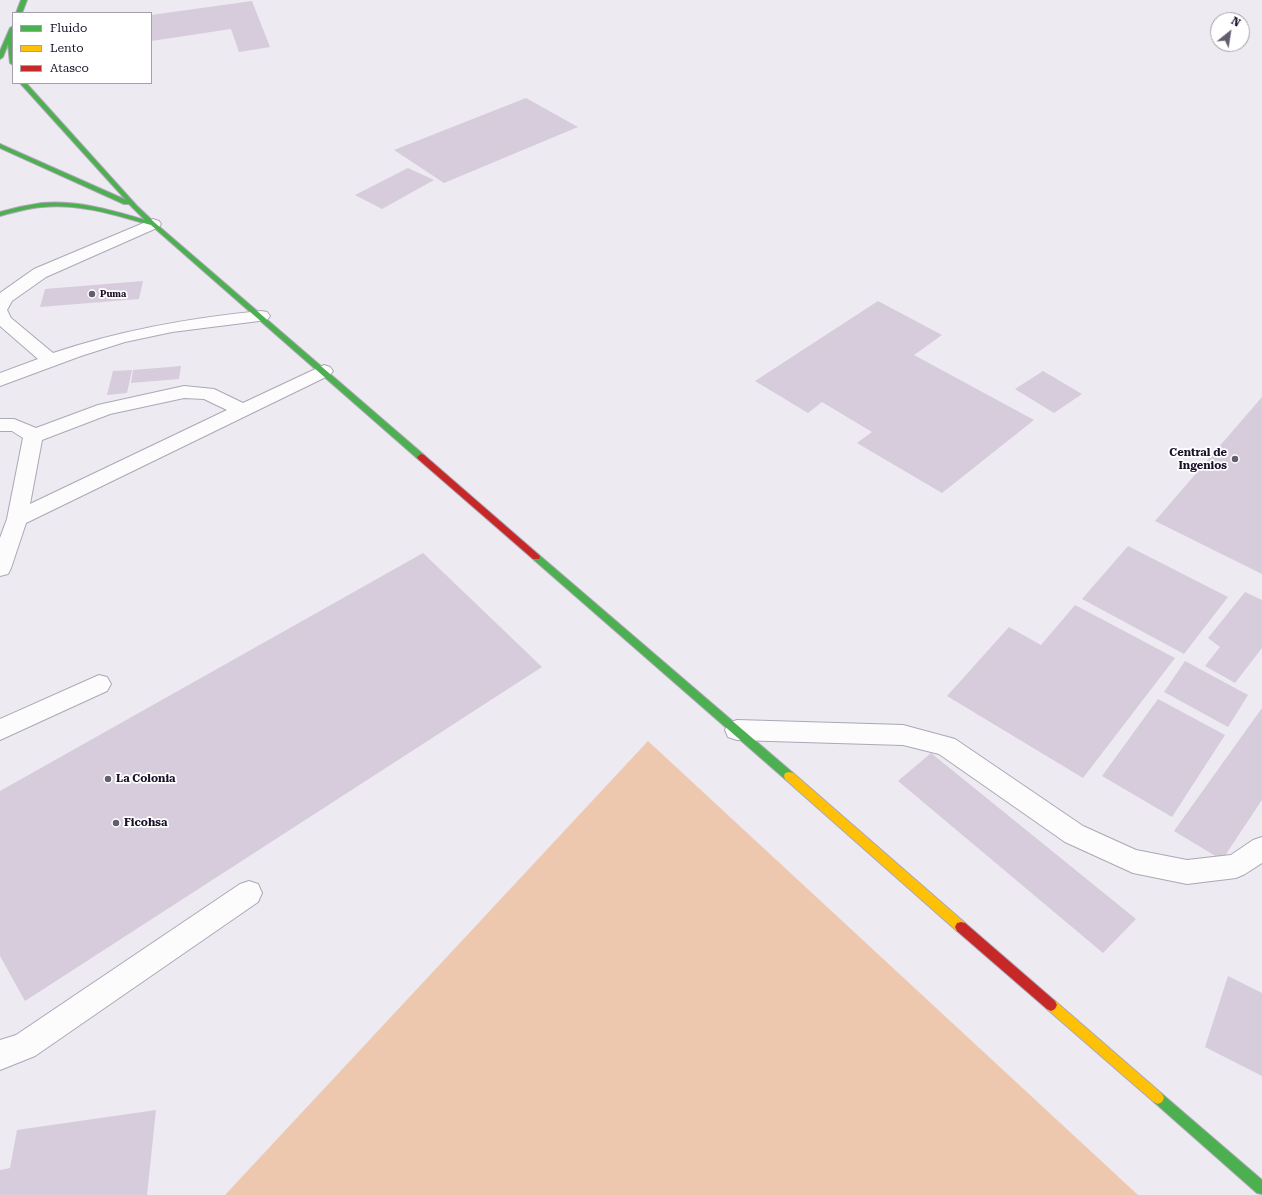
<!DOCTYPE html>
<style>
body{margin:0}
#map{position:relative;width:1262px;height:1195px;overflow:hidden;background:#edeaf2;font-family:"Roboto Serif",serif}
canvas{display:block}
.legend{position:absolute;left:12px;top:12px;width:140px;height:72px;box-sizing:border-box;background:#fff;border:1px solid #a4a0aa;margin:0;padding:5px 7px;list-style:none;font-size:12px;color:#1b112a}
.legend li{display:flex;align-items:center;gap:8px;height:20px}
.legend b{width:20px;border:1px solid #a4a0aa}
.north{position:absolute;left:1210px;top:12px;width:40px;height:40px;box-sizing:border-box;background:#fff;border:1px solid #a4a0aa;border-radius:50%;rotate:30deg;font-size:11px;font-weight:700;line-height:16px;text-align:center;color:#1b112a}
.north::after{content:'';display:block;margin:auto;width:14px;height:18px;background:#645d70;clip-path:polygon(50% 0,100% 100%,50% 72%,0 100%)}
</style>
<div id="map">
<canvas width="1262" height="1195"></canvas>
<ul class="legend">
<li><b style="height:5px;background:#4caf50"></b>Fluido</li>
<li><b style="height:5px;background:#ffc107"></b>Lento</li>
<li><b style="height:5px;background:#c62828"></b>Atasco</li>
</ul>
<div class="north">N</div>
</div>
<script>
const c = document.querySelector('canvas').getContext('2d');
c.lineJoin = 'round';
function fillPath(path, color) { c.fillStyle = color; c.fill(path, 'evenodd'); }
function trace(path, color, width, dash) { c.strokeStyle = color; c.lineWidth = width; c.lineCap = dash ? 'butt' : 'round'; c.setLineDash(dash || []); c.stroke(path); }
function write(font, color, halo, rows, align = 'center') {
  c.font = font + ' "Roboto Serif",serif'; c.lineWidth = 3.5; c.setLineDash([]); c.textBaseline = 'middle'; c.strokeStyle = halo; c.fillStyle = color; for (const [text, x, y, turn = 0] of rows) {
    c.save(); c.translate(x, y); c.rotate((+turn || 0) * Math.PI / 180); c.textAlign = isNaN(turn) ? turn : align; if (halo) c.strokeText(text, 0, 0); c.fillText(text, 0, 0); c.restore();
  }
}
fillPath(new Path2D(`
 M 648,741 L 1138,1195 L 225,1195 Z`), '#eec8ae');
fillPath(new Path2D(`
 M 252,1 L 270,47 L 239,52 L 231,29 L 151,41 L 151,15 Z
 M 526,98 L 578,127 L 444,183 L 394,150 Z
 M 408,168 L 434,180 L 382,209 L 355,195 Z
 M 143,281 L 139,299 L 40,307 L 45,289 Z
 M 878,301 L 942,335 L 914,355 L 1034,420 L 942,493 L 857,443 L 872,432 L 822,402 L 808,413 L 755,381 Z
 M 181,366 L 179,379 L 131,383 L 133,370 Z
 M 132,370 L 127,393 L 107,395 L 113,371 Z
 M 1043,371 L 1082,394 L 1054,413 L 1015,389 Z
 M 1262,397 L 1262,574 L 1155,521 Z
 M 1128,546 L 1228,597 L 1184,654 L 1082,599 Z
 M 423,553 L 542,667 L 25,1001 L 0,956 L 0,791 Z
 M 1245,592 L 1262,600 L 1262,648 L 1235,683 L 1205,666 L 1220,647 L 1208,638 Z
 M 1075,605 L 1175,658 L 1083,778 L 947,696 L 1009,627 L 1041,645 Z
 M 1185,661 L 1248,695 L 1228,727 L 1164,692 Z
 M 1158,699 L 1225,735 L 1172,817 L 1102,776 Z
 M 1262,708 L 1262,800 L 1222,860 L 1174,831 Z
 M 931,753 L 1136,919 L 1103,953 L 898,781 Z
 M 1228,976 L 1262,993 L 1262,1076 L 1205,1047 Z
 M 156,1110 L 147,1195 L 0,1195 L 0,1170 L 10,1168 L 17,1130 Z`), '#d7ccdb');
const lane = new Path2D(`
 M 153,219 L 159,221 L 161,224 L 159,227 L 46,277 L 12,301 L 7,310 L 11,318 L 53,353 C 121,330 190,318 261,311 L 267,312 L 270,316 L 267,320 L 172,332 L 125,342 L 81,356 L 0,386 L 0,373 L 38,359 L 0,326 L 0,293 L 34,269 Z
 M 324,365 L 330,367 L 333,371 L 330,375 L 26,523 L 11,568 L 8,574 L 0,576 L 0,538 L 7,519 L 23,438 L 12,431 L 0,431 L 0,419 L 14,419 L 36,428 L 98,405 L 184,386 L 214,389 L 243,403 ZM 184,398 L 204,399 L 227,410 L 30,504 L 42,440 L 110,414 Z
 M 99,675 L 107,677 L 111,684 L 107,691 L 0,740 L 0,719 Z
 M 737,720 L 903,725 L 955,739 L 1083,826 L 1136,850 L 1187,860 L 1231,855 L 1253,840 L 1262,837 L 1262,863 L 1245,874 L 1236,878 L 1187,884 L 1133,873 L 1065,842 L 939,754 L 903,745 L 737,740 L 728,737 L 725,730 L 728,723 Z
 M 249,881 L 258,884 L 262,893 L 258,902 L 35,1056 L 0,1070 L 0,1040 L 16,1035 L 240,884 Z`);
const fast = new Path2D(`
 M 21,0 L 27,0 L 22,13 L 16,13 Z
 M 13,26 L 13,65 L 10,63 L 8,44 L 3,57 L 0,59 L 0,51 L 10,28 Z
 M 20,83 L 26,83 L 137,206 L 155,223 L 424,455 L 425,457 L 424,459 L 418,459 L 151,225 C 115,215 79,203 42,207 C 28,208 14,212 0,216 L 0,212 C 14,208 28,205 42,203 C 77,200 111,210 145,220 L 129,204 L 124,204 L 0,148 L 0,144 L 2,145 L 126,200 Z
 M 536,554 L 539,555 L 793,773 L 794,776 L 793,779 L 789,780 L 785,779 L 533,559 L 532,557 L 533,555 Z
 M 1158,1092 L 1162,1094 L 1262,1180 L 1262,1194 L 1257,1193 L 1154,1102 L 1152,1098 L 1154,1094 Z`);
const slow = new Path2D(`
 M 789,772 L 793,773 L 965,923 L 967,927 L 965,931 L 961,932 L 957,931 L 785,779 L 784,776 L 785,773 Z
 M 1051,999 L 1055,1001 L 1162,1094 L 1164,1098 L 1162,1102 L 1158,1104 L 1154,1102 L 1047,1009 L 1045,1005 L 1047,1001 Z`);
const jam = new Path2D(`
 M 421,454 L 424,455 L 539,555 L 540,557 L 539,559 L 533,559 L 418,459 L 417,457 Z
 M 961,922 L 965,923 L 1055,1001 L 1057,1005 L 1055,1009 L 1051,1011 L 1047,1009 L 957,931 L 955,927 L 957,923 Z`);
trace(lane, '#ada7b6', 2);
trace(fast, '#ada7b6', 2);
trace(slow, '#ada7b6', 2);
trace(jam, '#ada7b6', 2);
fillPath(lane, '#fcfcfd');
fillPath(fast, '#4caf50');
fillPath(slow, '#ffc107');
fillPath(jam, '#c62828');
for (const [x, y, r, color] of [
 [92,294,4,"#645d70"],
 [1235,459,4,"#645d70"],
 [108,779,4,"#645d70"],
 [116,823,4,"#645d70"]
]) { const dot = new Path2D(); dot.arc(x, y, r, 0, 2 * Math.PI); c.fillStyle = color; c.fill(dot); trace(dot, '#fff', 1.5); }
write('bold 9px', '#1b112a', '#fff', [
 ["Puma",100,294]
], 'left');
write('bold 11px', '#1b112a', '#fff', [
 ["Central de",1227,453,"right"],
 ["Ingenios",1227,466,"right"],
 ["La Colonia",116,779],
 ["Ficohsa",124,823]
], 'left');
</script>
